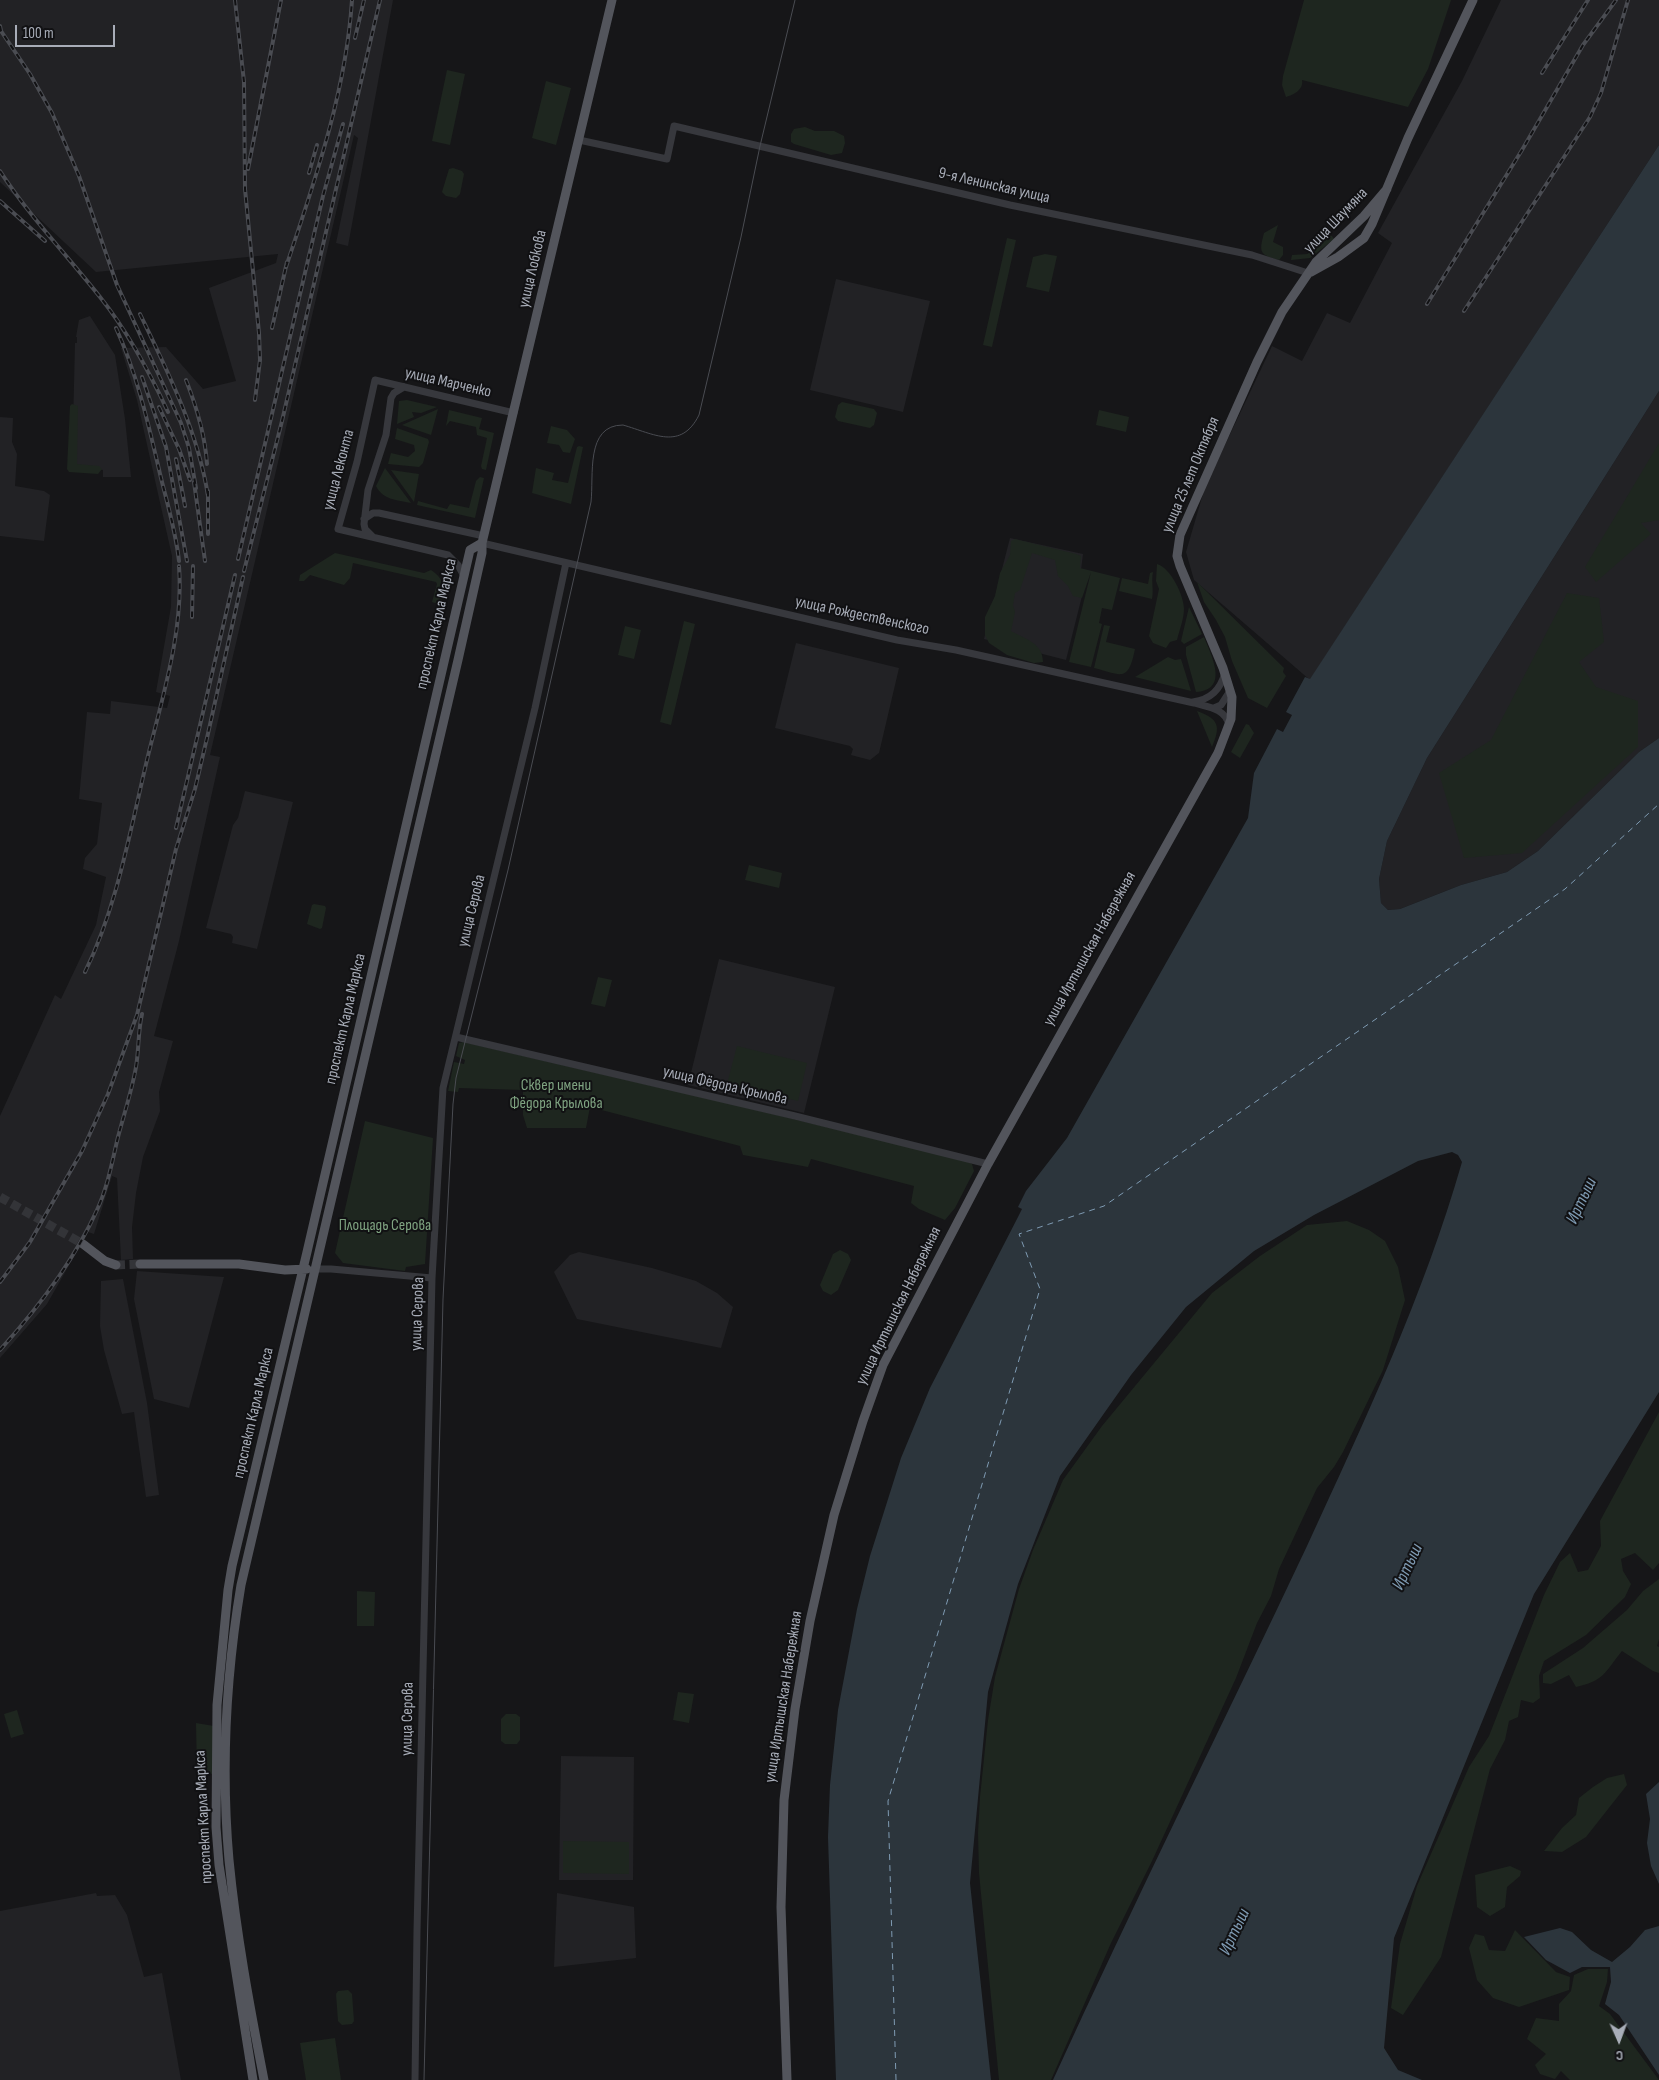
<!DOCTYPE html>
<meta charset="utf-8">
<style>
body{margin:0}
#map{position:relative;width:1659px;height:2080px;overflow:hidden;background:#161618;font-family:"Sofia Sans Condensed",sans-serif}
canvas{display:block}
.north{position:absolute;left:1594px;top:2015px;width:50px;height:50px;-webkit-text-stroke:4px #111113;paint-order:stroke;rotate:178deg;font-size:14px;font-weight:700;line-height:20px;text-align:center;color:#a8adb8}
.north::after{content:'';display:block;margin:auto;width:18px;height:22px;background:#a8adb8;clip-path:polygon(50% 0,100% 100%,50% 72%,0 100%)}
.scale{position:absolute;left:15px;top:25px;width:100px;height:22px;box-sizing:border-box;border:2px solid #a8adb8;border-top:0;padding-left:6px;font-size:15px;line-height:18px;white-space:nowrap;color:#a8adb8;-webkit-text-stroke:4px #111113;paint-order:stroke}
</style>
<div id="map">
<canvas width="1659" height="2080"></canvas>
<div class="north">С</div>
<div class="scale">100 m</div>
</div>
<script>
const c = document.querySelector('canvas').getContext('2d');
c.lineJoin = 'round';
function fillPath(path, color) { c.fillStyle = color; c.fill(path, 'evenodd'); }
function trace(path, color, width, dash) { c.strokeStyle = color; c.lineWidth = width; c.lineCap = dash ? 'butt' : 'round'; c.setLineDash(dash || []); c.stroke(path); }
function write(font, color, halo, rows, align = 'center') {
  c.font = font + ' "Sofia Sans Condensed",sans-serif'; c.lineWidth = 4; c.setLineDash([]); c.textBaseline = 'middle'; c.strokeStyle = halo; c.fillStyle = color; for (const [text, x, y, turn = 0] of rows) {
    c.save(); c.translate(x, y); c.rotate((+turn || 0) * Math.PI / 180); c.textAlign = isNaN(turn) ? turn : align; if (halo) c.strokeText(text, 0, 0); c.fillText(text, 0, 0); c.restore();
  }
}
fillPath(new Path2D(`
 M 0,0 L 393,0 L 348,246 L 336,243 L 358,138 L 354,135 L 210,755 L 220,757 L 179,941 L 154,1036 L 173,1041 L 159,1092 L 160,1111 L 143,1157 L 136,1193 L 132,1227 L 133,1259 L 121,1260 L 117,1178 L 112,1176 L 94,1234 L 88,1232 L 47,1304 L 0,1358 L 0,1116 L 55,995 L 61,999 L 96,925 L 106,877 L 83,869 L 85,858 L 97,844 L 102,803 L 79,799 L 87,712 L 110,714 L 111,701 L 167,708 L 170,696 L 156,692 L 171,607 L 172,556 L 137,400 L 121,348 L 166,347 L 203,389 L 236,381 L 209,288 L 276,263 L 278,254 L 96,272 L 0,182 Z
 M 1501,0 L 1659,0 L 1659,145 L 1310,680 L 1194,580 L 1186,552 L 1205,487 L 1272,346 L 1302,361 L 1327,313 L 1350,323 L 1392,243 L 1378,233 L 1462,81 Z
 M 836,279 L 930,301 L 903,412 L 810,390 Z
 M 90,316 L 115,355 L 125,419 L 131,477 L 103,477 L 103,470 L 72,468 L 75,343 L 77,343 L 77,337 L 76,337 L 79,320 Z
 M 1659,391 L 1659,738 L 1639,752 L 1538,851 L 1507,872 L 1461,885 L 1400,909 L 1388,910 L 1381,903 L 1379,879 L 1387,841 L 1427,758 Z
 M 0,417 L 13,418 L 12,442 L 17,454 L 15,486 L 44,491 L 50,495 L 44,541 L 0,536 Z
 M 1010,538 L 1083,554 L 1081,570 L 1088,572 L 1066,660 L 984,639 Z
 M 796,643 L 899,668 L 879,753 L 870,760 L 851,755 L 853,749 L 850,746 L 775,728 Z
 M 245,791 L 293,802 L 257,949 L 232,943 L 233,937 L 231,934 L 206,928 L 233,825 L 238,818 Z
 M 719,959 L 835,987 L 804,1113 L 688,1085 Z
 M 579,1252 L 652,1268 L 696,1281 L 717,1293 L 733,1307 L 721,1348 L 577,1319 L 554,1272 L 570,1255 Z
 M 137,1271 L 224,1277 L 189,1408 L 154,1399 L 134,1299 Z
 M 123,1279 L 147,1403 L 159,1495 L 146,1497 L 134,1412 L 122,1414 L 104,1350 L 100,1326 L 101,1281 Z
 M 561,1756 L 634,1757 L 633,1880 L 559,1880 Z
 M 96,1893 L 97,1896 L 115,1895 L 127,1915 L 144,1977 L 162,1973 L 181,2080 L 0,2080 L 0,1911 Z
 M 557,1893 L 634,1907 L 636,1958 L 554,1967 Z`), '#222225');
fillPath(new Path2D(`
 M 1304,0 L 1451,0 L 1428,69 L 1408,107 L 1302,80 C 1304,89 1294,95 1286,97 L 1282,85 L 1283,76 Z
 M 447,70 L 465,74 L 450,145 L 432,141 Z
 M 546,81 L 571,88 L 556,145 L 532,138 Z
 M 805,127 L 815,131 L 834,131 L 844,136 L 845,143 L 842,153 L 831,155 L 794,144 L 791,142 L 791,134 L 794,129 Z
 M 453,168 L 462,171 L 464,174 L 460,194 L 456,198 L 446,196 L 442,192 L 449,169 Z
 M 1278,225 L 1273,242 L 1283,247 L 1283,255 L 1279,260 C 1259,255 1259,252 1264,233 Z
 M 1323,234 L 1332,236 L 1334,239 L 1310,258 L 1291,260 L 1292,255 L 1308,254 L 1316,237 Z
 M 1007,238 L 1016,240 L 992,347 L 983,345 Z
 M 1045,254 L 1057,256 L 1049,292 L 1026,287 L 1033,257 Z
 M 407,400 L 437,407 L 421,413 L 412,412 L 414,417 L 397,424 L 399,401 Z
 M 842,402 L 874,409 L 877,413 L 874,425 L 870,428 L 838,421 L 835,417 L 838,405 Z
 M 72,404 L 78,406 L 77,464 L 99,466 L 102,469 L 98,474 L 69,472 L 67,469 L 70,406 Z
 M 438,409 L 431,435 L 402,425 Z
 M 449,410 L 482,418 L 479,429 L 494,433 L 486,470 L 482,469 L 481,466 L 487,438 L 477,435 L 476,427 L 450,421 L 446,426 Z
 M 1099,410 L 1129,417 L 1126,432 L 1096,425 Z
 M 551,426 L 567,430 L 575,439 L 570,453 L 563,452 L 559,445 L 547,443 Z
 M 397,428 L 428,439 L 429,442 L 423,463 L 419,467 L 388,464 L 391,453 L 408,457 L 415,451 L 414,445 L 395,439 Z
 M 1659,443 L 1659,520 L 1641,523 L 1651,534 L 1596,582 L 1585,567 Z
 M 579,446 L 583,447 L 571,504 L 532,493 L 536,468 L 554,473 L 552,480 L 568,483 L 577,447 Z
 M 385,468 L 411,503 C 397,500 383,500 376,486 Z
 M 391,470 L 419,474 L 414,502 Z
 M 480,477 L 484,478 L 475,518 L 417,505 L 418,501 L 447,509 L 450,504 L 469,508 L 476,481 Z
 M 1015,539 L 1076,554 L 1081,556 L 1080,568 L 1120,578 L 1112,610 L 1102,608 L 1099,623 L 1102,624 L 1091,667 L 1069,662 L 1091,572 L 1082,598 L 1073,596 L 1068,586 L 1058,576 L 1055,560 L 1032,553 L 1020,590 L 1015,593 L 1013,605 L 1015,612 L 1011,631 C 1025,639 1043,643 1043,662 L 1034,663 L 1007,655 L 989,643 L 985,635 L 985,617 L 995,596 L 1000,573 L 1010,555 L 1011,541 Z
 M 335,553 L 424,573 L 431,570 C 445,579 445,589 441,605 L 432,602 L 437,584 L 436,582 L 353,563 L 350,578 L 344,585 L 310,575 L 304,581 L 299,581 L 300,575 Z
 M 1157,564 C 1171,568 1184,596 1184,609 C 1184,619 1179,631 1177,640 L 1170,642 L 1166,648 L 1153,643 L 1149,636 L 1159,589 L 1156,581 Z
 M 1153,572 C 1151,582 1154,589 1152,599 L 1119,591 L 1122,578 L 1148,584 L 1150,573 Z
 M 1197,582 L 1284,668 L 1283,672 L 1286,676 L 1267,708 L 1248,698 L 1232,661 L 1225,637 L 1216,620 L 1204,602 Z
 M 1567,593 L 1599,598 L 1604,642 L 1579,662 L 1596,687 L 1638,701 L 1638,747 L 1522,853 L 1464,858 L 1439,773 L 1491,740 Z
 M 1189,607 L 1202,634 L 1184,644 L 1181,641 Z
 M 684,621 L 695,624 L 671,725 L 660,722 Z
 M 1104,625 L 1110,626 L 1106,642 L 1135,649 C 1128,683 1122,675 1094,668 Z
 M 625,626 L 641,630 L 634,659 L 618,655 Z
 M 1204,637 C 1211,655 1230,690 1196,692 L 1186,655 L 1186,647 Z
 M 1168,657 L 1175,660 L 1181,659 L 1191,691 L 1135,677 Z
 M 1197,711 C 1219,719 1221,726 1212,747 Z
 M 1246,724 L 1249,725 L 1254,733 L 1240,758 L 1231,752 Z
 M 749,865 L 782,873 L 779,888 L 745,880 Z
 M 314,904 L 325,906 L 326,908 L 322,928 L 320,929 L 307,924 L 312,905 Z
 M 598,977 L 612,980 L 605,1007 L 591,1004 Z
 M 463,1042 L 744,1107 L 966,1161 L 972,1164 L 974,1171 L 955,1208 L 945,1220 L 919,1209 L 911,1203 L 914,1186 L 811,1159 L 808,1167 L 743,1155 L 740,1146 L 590,1107 L 586,1128 L 527,1128 L 523,1115 L 523,1090 L 459,1088 L 458,1092 L 448,1091 L 454,1062 L 464,1064 L 465,1060 L 456,1056 L 459,1043 Z
 M 737,1046 L 807,1063 L 798,1101 L 727,1084 Z
 M 365,1121 L 433,1138 L 425,1264 L 406,1267 L 405,1271 L 343,1263 L 335,1253 Z
 M 1347,1221 L 1369,1230 L 1385,1241 L 1398,1267 L 1405,1300 L 1383,1370 L 1343,1452 L 1334,1467 L 1317,1488 L 1302,1520 L 1279,1569 L 1271,1596 L 1257,1623 L 1236,1678 L 1152,1861 L 1111,1943 L 1051,2080 L 999,2080 L 979,1873 L 978,1833 L 980,1797 L 988,1720 L 995,1677 L 1019,1589 L 1033,1550 L 1063,1480 L 1102,1426 L 1212,1293 L 1260,1256 L 1307,1225 Z
 M 840,1250 L 848,1254 L 851,1260 L 838,1290 L 831,1295 L 823,1291 L 820,1285 L 833,1254 Z
 M 1659,1412 L 1659,1563 L 1653,1570 L 1635,1553 L 1621,1559 L 1623,1571 L 1631,1584 L 1625,1597 L 1586,1635 L 1544,1661 L 1539,1676 L 1540,1698 L 1533,1703 L 1521,1700 L 1518,1717 L 1509,1721 L 1505,1740 L 1490,1769 L 1441,1957 L 1403,2015 L 1391,2008 L 1400,1944 L 1417,1886 L 1469,1767 L 1489,1736 L 1544,1595 L 1560,1562 L 1570,1553 L 1578,1572 L 1588,1570 L 1601,1546 L 1600,1521 Z
 M 1659,1579 L 1659,1639 L 1657,1646 L 1659,1647 L 1659,1673 L 1653,1671 L 1622,1651 C 1605,1672 1604,1681 1576,1687 L 1569,1675 L 1551,1684 L 1543,1683 L 1543,1674 L 1583,1648 L 1627,1610 L 1643,1591 Z
 M 357,1591 L 375,1592 L 374,1626 L 357,1626 Z
 M 678,1692 L 694,1694 L 689,1723 L 673,1720 Z
 M 17,1710 L 24,1734 L 11,1738 L 4,1714 Z
 M 506,1714 L 516,1714 L 520,1717 L 520,1740 L 517,1744 L 505,1744 L 501,1741 L 501,1719 Z
 M 196,1723 L 214,1726 L 214,1774 L 197,1773 Z
 M 1624,1774 L 1627,1785 L 1586,1837 L 1562,1852 L 1544,1851 L 1562,1828 L 1576,1815 L 1579,1798 L 1593,1787 L 1607,1778 Z
 M 563,1841 L 629,1842 L 629,1874 L 563,1873 Z
 M 1510,1866 L 1521,1871 L 1520,1876 L 1507,1887 L 1505,1907 L 1490,1916 L 1477,1907 L 1475,1875 Z
 M 1515,1930 L 1556,1972 L 1570,1977 L 1569,1990 L 1519,2007 L 1493,1998 L 1477,1980 L 1469,1948 L 1475,1934 L 1484,1936 L 1489,1950 L 1505,1951 Z
 M 1588,1969 L 1608,1969 L 1607,1982 L 1599,2006 L 1610,2014 L 1659,2080 L 1570,2080 L 1561,2071 L 1555,2079 L 1540,2074 L 1535,2065 L 1546,2054 L 1527,2039 L 1536,2018 L 1559,2021 L 1559,2004 L 1571,1991 L 1574,1975 Z
 M 348,1990 L 352,1994 L 354,2021 L 352,2024 L 342,2025 L 338,2021 L 336,1994 L 338,1991 Z
 M 335,2038 L 341,2080 L 306,2080 L 300,2043 Z`), '#1e261f');
fillPath(new Path2D(`
 M 1659,145 L 1659,391 L 1427,758 L 1387,841 L 1379,879 L 1381,903 L 1388,910 L 1400,909 L 1461,885 L 1507,872 L 1538,851 L 1639,752 L 1659,738 L 1659,1392 L 1534,1594 L 1394,1938 L 1384,2048 L 1398,2070 L 1422,2080 L 1053,2080 C 1135,1900 1223,1724 1307,1546 C 1365,1420 1424,1295 1462,1162 L 1458,1155 L 1452,1152 L 1418,1161 L 1314,1215 L 1254,1251 L 1186,1307 L 1131,1375 L 1060,1476 L 1018,1584 L 988,1692 L 970,1883 L 991,2080 L 836,2080 L 828,1837 L 830,1785 L 838,1710 L 857,1609 L 870,1556 L 901,1458 L 930,1388 L 1018,1217 L 1022,1209 L 1018,1207 L 1026,1191 L 1067,1138 L 1248,818 L 1254,773 L 1277,729 L 1283,732 L 1292,715 L 1286,712 L 1305,677 L 1310,679 Z
 M 1659,1782 L 1659,1884 L 1651,1866 L 1647,1843 L 1650,1819 L 1646,1794 Z
 M 1659,1926 L 1659,2075 L 1619,2015 L 1605,2004 L 1611,1982 L 1610,1967 L 1582,1967 L 1570,1973 L 1546,1960 L 1524,1937 L 1560,1928 L 1572,1932 L 1591,1950 L 1612,1962 L 1630,1947 L 1645,1930 Z`), '#2c353c');
trace(new Path2D(`
 M 896,2080 L 888,1801 L 1040,1289 L 1019,1234 L 1104,1206 L 1565,889 L 1659,804`), '#7f9bb3', 1, [6, 5]);
trace(new Path2D(`
 M 0,1197 L 83,1244
 M 116,1265 L 140,1264`), '#333438', 9, [9, 4.5]);
trace(new Path2D(`
 M 579,140 L 667,159 L 674,126 L 1010,205 L 1252,255 L 1308,273
 M 364,519 L 373,513 L 379,513 L 484,536
 M 372,536 L 365,529 L 364,524 L 368,490 L 386,435 L 391,398 L 394,393 L 404,387
 M 482,543 L 897,640 L 956,650 L 1194,703 C 1208,707 1225,708 1229,725
 M 464,576 L 458,565 L 448,555 L 338,529 L 357,462 L 375,380 L 514,413
 M 1193,702 C 1211,699 1220,690 1225,673
 M 1214,708 L 1221,705 L 1230,691
 M 456,1037 L 795,1116 L 988,1164
 M 316,1269 L 331,1269 L 432,1278
 M 415,2080 L 417,1931 L 432,1278 L 443,1088 L 535,708 L 566,563`), '#37383d', 7);
trace(new Path2D(`
 M 1311,272 L 1338,257 L 1364,238 L 1372,224 L 1408,138 L 1473,0
 M 83,1244 L 105,1261 L 116,1265
 M 140,1264 L 239,1264 L 285,1270 L 307,1269
 M 253,2080 L 219,1865 L 216,1827 L 217,1705 L 228,1590 L 232,1566 L 307,1252 L 464,576 L 470,550 L 482,543
 M 264,2080 C 250,2008 236,1933 229,1860 C 221,1769 226,1675 241,1585 L 458,660 L 482,553 L 482,543 L 612,0
 M 787,2080 L 781,1907 L 784,1800 L 795,1709 L 810,1621 L 834,1515 L 863,1421 L 883,1365 L 988,1164 L 1218,753 L 1231,719 L 1232,697 L 1223,668 L 1180,566 L 1177,556 L 1180,535 L 1257,362 L 1282,312 L 1316,262 L 1364,216 L 1387,189`), '#53555c', 9);
trace(new Path2D(`
 M 424,2080 L 443,1299 L 453,1104 L 456,1078 L 508,870 L 591,502 C 594,476 585,425 623,425 C 654,434 681,451 699,415 L 741,237 L 760,146 L 795,0`), '#4a4c52', 1);
const rail = new Path2D(`
 M 235,0 L 244,82 L 245,189 L 259,333 L 260,360 L 255,400
 M 0,26 L 1,31 L 30,74 L 52,113 L 79,176 L 117,285 L 181,423 L 189,448 L 196,488
 M 355,38 L 364,0
 M 1542,73 L 1588,0
 M 248,169 L 281,0
 M 0,171 C 30,217 66,254 100,297 C 128,332 149,371 168,412
 M 309,173 L 317,145
 M 0,201 L 45,241
 M 286,267 C 315,180 346,92 352,0
 M 1427,304 L 1522,150 L 1583,45 L 1616,0
 M 1464,311 L 1590,117 L 1601,93 L 1628,0
 M 140,314 C 168,372 198,432 208,496
 M 116,328 C 138,376 149,427 161,478 C 168,506 176,533 179,561
 M 272,328 L 287,262
 M 142,377 L 166,447 L 187,561
 M 186,380 C 197,408 205,434 207,464
 M 159,407 L 179,449 L 190,480
 M 176,459 L 185,506
 M 194,482 L 205,561
 M 208,491 L 208,534
 M 238,559 L 323,196 L 343,124
 M 244,571 L 282,421 L 380,0
 M 192,617 L 193,566
 M 176,828 L 235,575
 M 85,972 C 117,907 130,831 147,760 C 162,698 184,631 179,566
 M 0,1282 L 30,1242 L 82,1151 L 108,1094 L 137,1015 L 176,849 L 195,789 L 207,738 L 243,577
 M 0,1350 C 38,1308 74,1261 97,1210 C 108,1186 112,1162 118,1137 C 124,1114 132,1090 136,1067 C 139,1049 138,1031 142,1014`);
trace(rail, '#4a4c52', 4);
trace(rail, '#111113', 2, [5.5]);
write('16px', '#a8adb8', '#111113', [
 ["9-я Ленинская улица",994,186,13],
 ["улица Шаумяна",1336,221,-46],
 ["улица Лобкова",533,269,-77],
 ["улица Марченко",448,383,13],
 ["улица Леконта",339,470,-75],
 ["улица 25 лет Октября",1191,475,-67],
 ["улица Рождественского",862,616,12],
 ["проспект Карла Маркса",437,624,-77],
 ["улица Серова",472,911,-76],
 ["улица Иртышская Набережная",1090,949,-61],
 ["проспект Карла Маркса",346,1019,-77],
 ["улица Фёдора Крылова",725,1086,13],
 ["улица Иртышская Набережная",899,1306,-64],
 ["улица Серова",418,1314,-88],
 ["проспект Карла Маркса",254,1413,-77],
 ["улица Иртышская Набережная",784,1697,-81],
 ["улица Серова",408,1719,-89],
 ["проспект Карла Маркса",204,1817,-93]
]);
write('16px', '#7fa381', '#111113', [
 ["Сквер имени",556,1086],
 ["Фёдора Крылова",556,1104],
 ["Площадь Серова",385,1226]
]);
write('italic 18px', '#7f9bb3', '#111113', [
 ["Иртыш",1582,1201,-65],
 ["Иртыш",1408,1567,-65],
 ["Иртыш",1235,1932,-65]
]);
</script>
